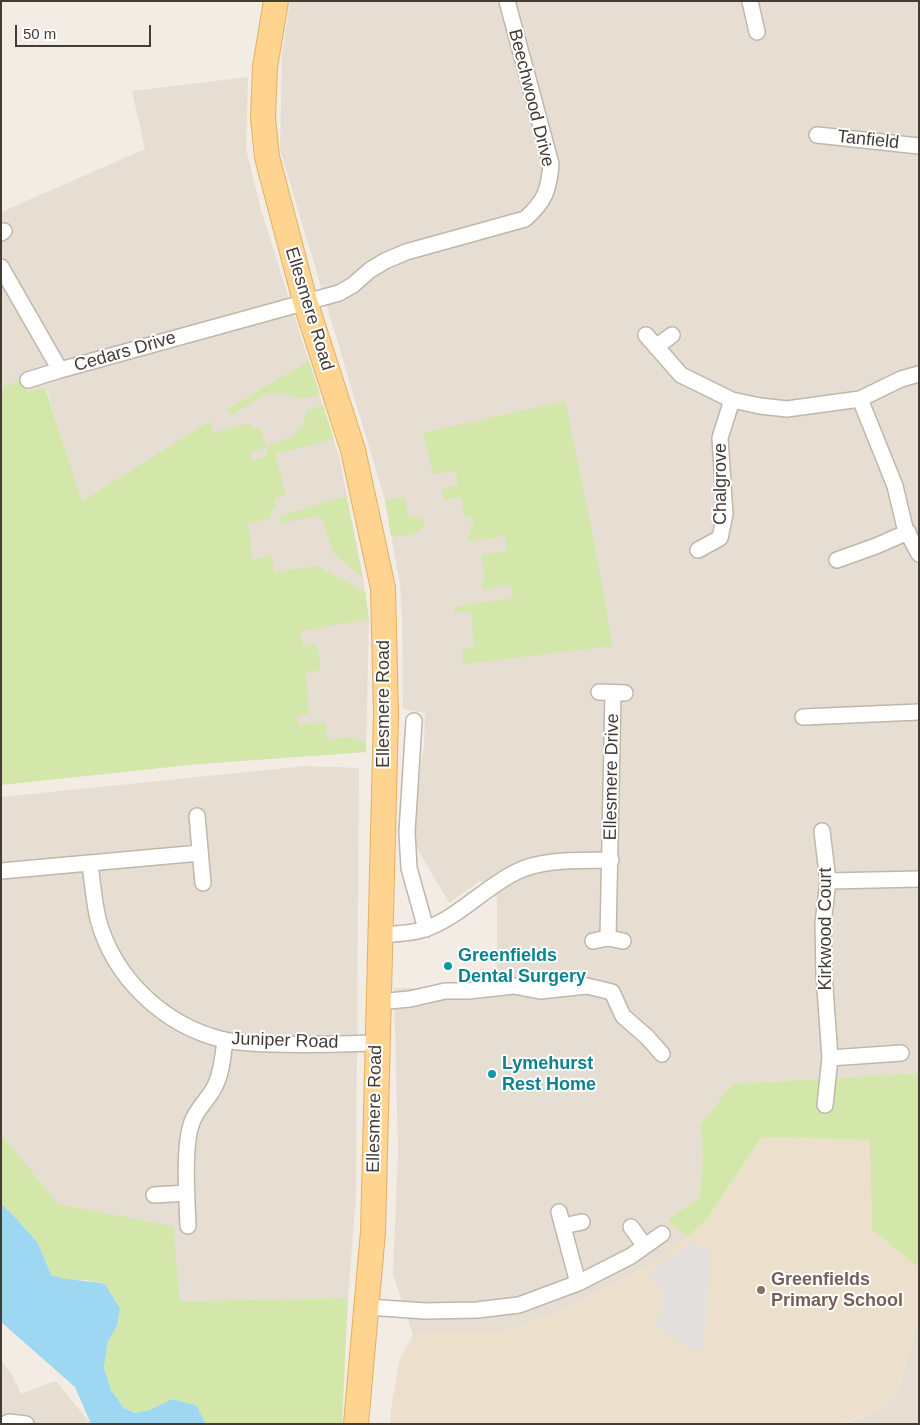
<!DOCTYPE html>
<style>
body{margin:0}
#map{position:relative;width:920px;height:1425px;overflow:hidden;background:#f2ece4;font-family:Arial,sans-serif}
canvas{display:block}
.frame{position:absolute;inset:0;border:2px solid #443c34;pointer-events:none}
.scale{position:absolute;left:15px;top:25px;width:136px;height:22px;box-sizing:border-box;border:2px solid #443c34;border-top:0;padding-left:6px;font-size:15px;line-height:18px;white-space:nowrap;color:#443c34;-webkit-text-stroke:4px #fff;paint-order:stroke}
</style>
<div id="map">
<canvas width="920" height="1425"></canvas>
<div class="frame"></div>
<div class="scale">50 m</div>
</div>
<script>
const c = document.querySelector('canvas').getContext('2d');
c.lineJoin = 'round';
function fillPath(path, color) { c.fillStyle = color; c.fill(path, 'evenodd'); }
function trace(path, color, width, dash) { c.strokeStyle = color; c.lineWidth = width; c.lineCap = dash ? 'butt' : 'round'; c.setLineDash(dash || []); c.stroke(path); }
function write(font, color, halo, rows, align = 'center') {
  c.font = font + ' Arial,sans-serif'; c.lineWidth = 4; c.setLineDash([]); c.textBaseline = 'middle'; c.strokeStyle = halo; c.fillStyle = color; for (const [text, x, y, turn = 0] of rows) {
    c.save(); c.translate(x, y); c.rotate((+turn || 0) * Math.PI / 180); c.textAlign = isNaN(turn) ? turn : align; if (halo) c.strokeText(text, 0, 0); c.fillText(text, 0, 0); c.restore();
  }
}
fillPath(new Path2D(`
 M 290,1 L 919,1 L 919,1073 L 732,1084 L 700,1125 L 703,1156 L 700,1197 L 667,1220 L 687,1237 L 655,1263 L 561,1311 L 506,1331 L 423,1331 L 413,1335 L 393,1274 L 398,1151 L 394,988 L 497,988 L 497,898 L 480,881 L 449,903 L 414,843 L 417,789 L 424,746 L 425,713 L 403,709 L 402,614 L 400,584 L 385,500 L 280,150 L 282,53 Z
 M 248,77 L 246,149 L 261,210 L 340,460 L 363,578 L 369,619 L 366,752 L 199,764 L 156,455 L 81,502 L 46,387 L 27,392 L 23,379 L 1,387 L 1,212 L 145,149 L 132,91 Z
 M 306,766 L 359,768 L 356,1195 L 348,1298 L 180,1301 L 172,1226 L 57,1204 L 1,1134 L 1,797 Z
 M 919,1319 L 919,1424 L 844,1424 L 876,1412 L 897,1395 Z
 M 1,1361 L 11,1373 L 21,1394 L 56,1381 L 91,1424 L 1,1424 Z`), '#e6ded2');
fillPath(new Path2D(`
 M 762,1137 L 871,1140 L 872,1230 L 919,1268 L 919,1319 L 897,1395 L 876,1412 L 841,1424 L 390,1424 L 392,1401 L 400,1358 L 413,1335 L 422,1331 L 506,1331 L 561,1311 L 655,1263 L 708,1218 Z`), '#ece0cd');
fillPath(new Path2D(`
 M 309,361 L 320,395 L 301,399 L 284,393 L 268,393 L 231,415 L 226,410 Z
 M 23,379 L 27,392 L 45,387 L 82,501 L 210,421 L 213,433 L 250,423 L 252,429 L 260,427 L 266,446 L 295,436 L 294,431 L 301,429 L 307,410 L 323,405 L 334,439 L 275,454 L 286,495 L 274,499 L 276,509 L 270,510 L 271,518 L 248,524 L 252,546 L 250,547 L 253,559 L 272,555 L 274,572 L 317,566 L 365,592 L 369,619 L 300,631 L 303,646 L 317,644 L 321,670 L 306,672 L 309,714 L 297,716 L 299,725 L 325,722 L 327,740 L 352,737 L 366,742 L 366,752 L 199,764 L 1,785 L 1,387 ZM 266,448 L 268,456 L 252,460 L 250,452 Z
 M 565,401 L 592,530 L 613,646 L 463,664 L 462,649 L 474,648 L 471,612 L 454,613 L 454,607 L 513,598 L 511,585 L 483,590 L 482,580 L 485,580 L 481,555 L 507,551 L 505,536 L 468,542 L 468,534 L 471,533 L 470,526 L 474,525 L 472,517 L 465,518 L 461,497 L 444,500 L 441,489 L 458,485 L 456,471 L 433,474 L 423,433 Z
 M 346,496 L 363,578 L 334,554 L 320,515 L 282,523 L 280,516 Z
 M 405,497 L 408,516 L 423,518 L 425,526 L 412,535 L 391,536 L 385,500 Z
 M 919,1073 L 919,1268 L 872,1230 L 870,1140 L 762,1137 L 708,1218 L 687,1237 L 667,1220 L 700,1197 L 703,1156 L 700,1125 L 732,1084 Z
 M 1,1134 L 58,1204 L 173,1226 L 180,1301 L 348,1298 L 342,1424 L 206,1424 L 196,1405 L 172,1399 L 150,1410 L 135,1413 L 124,1408 L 111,1390 L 104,1367 L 108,1341 L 117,1326 L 120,1307 L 105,1284 L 86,1280 L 67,1280 L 51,1275 L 38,1243 L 12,1214 L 1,1204 Z`), '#d3e7ab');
fillPath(new Path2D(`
 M 691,1244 L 710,1246 L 704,1350 L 688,1348 L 653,1325 L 664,1309 L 661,1291 L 649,1272 Z`), '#e3dfdc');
fillPath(new Path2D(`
 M 1,1204 L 12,1214 L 38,1243 L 51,1275 C 69,1281 87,1280 105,1284 L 120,1308 L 117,1326 L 108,1341 L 104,1367 L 111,1390 L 124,1408 L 135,1413 L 150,1410 L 172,1399 L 196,1405 L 206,1424 L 91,1424 L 75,1387 L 1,1322 Z`), '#9ed7f1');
const minor = new Path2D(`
 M 750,1 L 757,32
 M 817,135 L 919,146
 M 1,233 L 4,231
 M 1,267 L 60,370 L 339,293 L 353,285 L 370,270 L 385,261 L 406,252 L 525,219 C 545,201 549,190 551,164 L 507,1
 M 646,335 L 681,375 L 732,400 L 760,406 L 787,409 L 860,399 L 901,379 L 919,374
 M 656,347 L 672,335
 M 28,380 L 60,370
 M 860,399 L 895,486 L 905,528 L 919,554
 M 698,550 L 720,538 L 725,514 L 720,438 L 732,400
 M 837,560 L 876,546 L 908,532
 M 599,692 L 625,693
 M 803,717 L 919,712
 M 414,721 L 407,832 L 409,868 L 426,929
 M 197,816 L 203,883
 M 822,831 L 828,881 L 823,923 L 824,974 L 830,1058 L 825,1105
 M 90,863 C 92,881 94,901 98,919 C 114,979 165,1026 224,1040 C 233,1042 242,1042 251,1043 C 292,1046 335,1044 376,1043
 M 1,871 L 200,853
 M 828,881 L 919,879
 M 379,935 C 394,934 410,934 425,929 C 458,918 485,887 516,872 C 544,858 580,861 611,860
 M 608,938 L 613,693
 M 593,941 L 608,938 L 623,941
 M 377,1002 L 410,999 L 445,991 L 468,991 L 514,986 L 540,991 L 587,986 L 612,992 L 623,1016 L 647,1037 L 662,1054
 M 830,1058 L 901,1053
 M 154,1195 L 187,1193
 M 559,1212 L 578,1283
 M 188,1226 C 187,1199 183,1146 192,1122 C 197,1108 209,1099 215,1086 C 222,1072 223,1055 225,1040
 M 563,1226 L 582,1222
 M 631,1227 L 645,1246
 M 367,1307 L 425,1311 L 477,1310 L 519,1305 L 578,1283 L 631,1256 L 662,1234
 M 5,1424 L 9,1422 L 26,1424`);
const primary = new Path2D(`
 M 276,1 L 265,67 L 263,118 L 267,157 L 305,301 L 353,450 L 383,588 L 386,714 L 373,1232 L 356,1424`);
trace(minor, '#c1b6a9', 18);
trace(primary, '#e5af5f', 26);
trace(minor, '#fff', 15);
trace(primary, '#ffd490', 24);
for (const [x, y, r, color] of [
 [448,966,5,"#0f9aa8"],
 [492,1074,5,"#0f9aa8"],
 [761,1290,5,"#8d6e63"]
]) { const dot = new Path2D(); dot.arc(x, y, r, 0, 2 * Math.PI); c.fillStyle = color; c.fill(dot); trace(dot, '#fff', 2); }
write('18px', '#443c34', '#fff', [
 ["Beechwood Drive",531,98,76],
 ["Tanfield",868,140,6],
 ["Ellesmere Road",309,309,73],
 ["Cedars Drive",125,352,-16],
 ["Chalgrove",721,484,-90],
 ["Ellesmere Road",384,704,-90],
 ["Ellesmere Drive",612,777,-89],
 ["Kirkwood Court",826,929,-90],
 ["Juniper Road",285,1041,2],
 ["Ellesmere Road",375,1109,-89]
]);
write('bold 18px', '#0d838f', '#fff', [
 ["Greenfields",458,956],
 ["Dental Surgery",458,977],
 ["Lymehurst",502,1064],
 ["Rest Home",502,1085]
], 'left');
write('bold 18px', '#785e54', '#fff', [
 ["Greenfields",771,1280],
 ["Primary School",771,1301]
], 'left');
</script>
